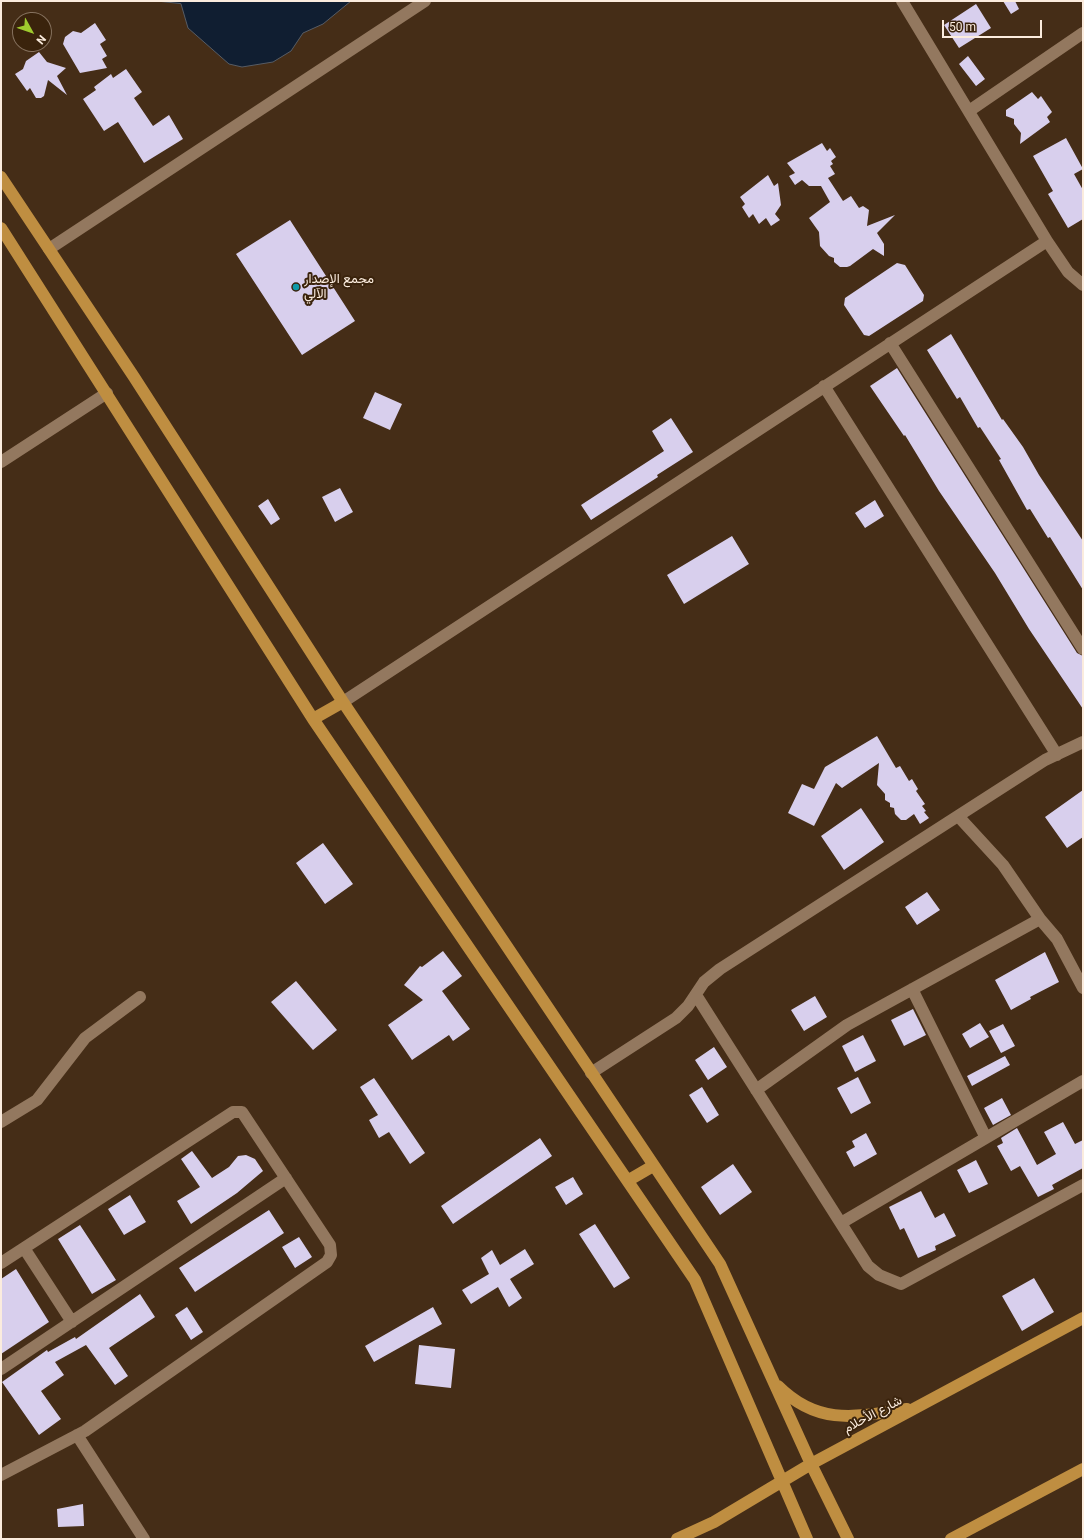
<!DOCTYPE html>
<meta charset="utf-8">
<style>
body{margin:0}
#map{position:relative;width:1084px;height:1540px;overflow:hidden;background:#452d17;font-family:Roboto,sans-serif}
canvas{display:block}
.frame{position:absolute;inset:0;border:2px solid #fbecde;pointer-events:none}
.north{position:absolute;left:12px;top:12px;width:40px;height:40px;box-sizing:border-box;background:#3a230c;border:1px solid #877360;border-radius:50%;rotate:130deg;font-size:11px;font-weight:700;line-height:16px;text-align:center;color:#fbecde}
.north::after{content:'';display:block;margin:auto;width:14px;height:18px;background:#9fca2e;clip-path:polygon(50% 0,100% 100%,50% 72%,0 100%)}
.scale{position:absolute;left:942px;top:20px;width:100px;height:18px;box-sizing:border-box;border:2px solid #fbecde;border-top:0;padding-left:5px;font-size:12px;line-height:14px;white-space:nowrap;color:#fbecde;-webkit-text-stroke:3px #3a230c;paint-order:stroke}
</style>
<div id="map">
<canvas width="1084" height="1540"></canvas>
<div class="frame"></div>
<div class="north">N</div>
<div class="scale">50 m</div>
</div>
<script>
const c = document.querySelector('canvas').getContext('2d');
c.lineJoin = 'round';
function fillPath(path, color) { c.fillStyle = color; c.fill(path, 'evenodd'); }
function trace(path, color, width, dash) { c.strokeStyle = color; c.lineWidth = width; c.lineCap = dash ? 'butt' : 'round'; c.setLineDash(dash || []); c.stroke(path); }
function write(font, color, halo, rows, align = 'center') {
  c.font = font + ' Roboto,Vazirmatn,sans-serif'; c.lineWidth = 4; c.setLineDash([]); c.textBaseline = 'middle'; c.strokeStyle = halo; c.fillStyle = color; for (const [text, x, y, turn = 0] of rows) {
    c.save(); c.translate(x, y); c.rotate((+turn || 0) * Math.PI / 180); c.textAlign = isNaN(turn) ? turn : align; if (halo) c.strokeText(text, 0, 0); c.fillText(text, 0, 0); c.restore();
  }
}
const water = new Path2D(`
 M 157,1 L 351,1 L 323,24 L 303,33 L 291,51 L 273,62 L 242,67 L 229,64 L 188,28 L 181,4 Z`);
fillPath(water, '#101e31');
trace(water, '#565c65', 1);
fillPath(new Path2D(`
 M 1003,1 L 1015,1 L 1019,9 L 1011,14 Z
 M 976,4 L 991,28 L 959,48 L 944,25 Z
 M 95,23 L 106,40 L 100,44 L 107,56 L 102,59 L 107,68 L 80,73 L 63,44 L 65,37 L 73,31 L 81,33 Z
 M 39,52 L 47,62 L 66,68 L 57,76 L 67,95 L 48,80 L 44,96 L 41,98 L 36,98 L 30,88 L 27,91 L 15,74 L 23,69 L 26,61 Z
 M 968,56 L 985,79 L 976,86 L 959,64 Z
 M 126,69 L 142,92 L 134,98 L 153,126 L 169,115 L 183,139 L 144,163 L 118,122 L 104,131 L 83,99 L 96,90 L 94,87 L 111,74 L 113,78 Z
 M 1032,92 L 1038,99 L 1041,96 L 1052,112 L 1047,117 L 1050,122 L 1020,144 L 1021,133 L 1014,124 L 1014,119 L 1006,116 L 1006,110 Z
 M 1066,138 L 1083,169 L 1074,174 L 1083,190 L 1083,219 L 1068,228 L 1048,194 L 1053,191 L 1033,156 Z
 M 822,143 L 827,151 L 830,148 L 836,157 L 831,161 L 833,164 L 830,166 L 835,174 L 828,178 L 843,201 L 851,196 L 859,208 L 863,206 L 869,210 L 867,226 L 895,215 L 877,233 L 884,244 L 884,256 L 873,249 L 850,266 L 847,267 L 840,267 L 834,262 L 834,258 L 829,256 L 820,246 L 819,232 L 809,218 L 830,202 L 821,186 L 809,186 L 802,180 L 795,185 L 789,176 L 795,173 L 787,163 Z
 M 768,175 L 774,186 L 778,183 L 781,205 L 775,214 L 780,220 L 771,226 L 766,218 L 759,224 L 753,214 L 749,218 L 742,207 L 745,204 L 740,197 Z
 M 290,220 L 355,321 L 302,355 L 236,254 Z
 M 897,263 L 905,265 L 924,295 L 923,301 L 869,336 L 864,335 L 844,305 L 845,298 Z
 M 951,334 L 1002,420 L 1003,419 L 1023,447 L 1039,475 L 1083,541 L 1083,590 L 1050,537 L 1048,538 L 1030,509 L 1027,510 L 999,460 L 1001,459 L 980,427 L 978,428 L 960,397 L 957,399 L 927,350 Z
 M 897,368 L 1077,653 L 1083,656 L 1083,709 L 1029,629 L 995,573 L 939,491 L 905,435 L 904,436 L 870,386 Z
 M 375,392 L 402,404 L 390,430 L 363,418 Z
 M 671,418 L 693,452 L 657,475 L 658,477 L 591,520 L 581,505 L 664,451 L 652,431 Z
 M 340,488 L 353,512 L 335,522 L 322,497 Z
 M 268,499 L 280,519 L 271,525 L 258,506 Z
 M 875,500 L 884,516 L 865,528 L 855,513 Z
 M 732,536 L 749,564 L 684,604 L 667,575 Z
 M 877,736 L 896,768 L 900,766 L 909,781 L 912,779 L 918,789 L 916,791 L 925,804 L 922,806 L 926,811 L 924,812 L 929,818 L 920,824 L 914,814 L 906,820 L 901,820 L 895,814 L 894,808 L 890,807 L 890,803 L 885,800 L 885,794 L 877,785 L 879,763 L 842,788 L 836,783 L 814,826 L 788,813 L 802,784 L 814,789 L 825,767 Z
 M 1083,790 L 1083,837 L 1067,848 L 1045,817 Z
 M 861,808 L 884,842 L 844,870 L 821,836 Z
 M 323,843 L 353,884 L 325,904 L 296,863 Z
 M 927,892 L 940,910 L 917,925 L 905,907 Z
 M 443,951 L 462,976 L 442,991 L 470,1029 L 453,1041 L 449,1035 L 412,1060 L 388,1025 L 423,1000 L 404,985 L 420,966 L 422,967 Z
 M 1045,952 L 1059,982 L 1030,997 L 1031,999 L 1011,1010 L 995,980 Z
 M 296,981 L 337,1030 L 313,1050 L 271,1002 Z
 M 815,996 L 827,1017 L 804,1031 L 791,1010 Z
 M 913,1009 L 926,1035 L 904,1046 L 891,1020 Z
 M 980,1023 L 989,1037 L 970,1048 L 962,1034 Z
 M 1003,1024 L 1015,1046 L 1001,1053 L 989,1031 Z
 M 863,1035 L 876,1061 L 855,1072 L 842,1046 Z
 M 714,1047 L 727,1067 L 708,1080 L 695,1060 Z
 M 1005,1056 L 1010,1065 L 972,1086 L 967,1076 Z
 M 858,1077 L 871,1103 L 851,1114 L 837,1088 Z
 M 374,1078 L 425,1153 L 410,1164 L 389,1132 L 379,1138 L 369,1120 L 378,1115 L 360,1087 Z
 M 702,1087 L 719,1115 L 707,1123 L 689,1095 Z
 M 1002,1098 L 1011,1115 L 993,1125 L 984,1108 Z
 M 1063,1122 L 1075,1144 L 1083,1140 L 1083,1168 L 1052,1185 L 1054,1189 L 1038,1197 L 1020,1166 L 1011,1171 L 997,1146 L 1003,1143 L 1001,1138 L 1017,1128 L 1037,1165 L 1056,1154 L 1044,1132 Z
 M 866,1133 L 877,1154 L 854,1167 L 846,1152 L 855,1147 L 852,1141 Z
 M 540,1138 L 552,1156 L 453,1224 L 441,1206 Z
 M 192,1151 L 212,1178 L 229,1167 L 238,1156 L 246,1155 L 255,1159 L 263,1171 L 237,1193 L 191,1224 L 177,1201 L 200,1187 L 181,1159 Z
 M 976,1160 L 988,1184 L 969,1193 L 957,1170 Z
 M 733,1164 L 752,1192 L 720,1215 L 701,1187 Z
 M 573,1177 L 583,1194 L 566,1205 L 555,1187 Z
 M 921,1191 L 935,1218 L 944,1213 L 956,1236 L 935,1246 L 936,1250 L 918,1258 L 904,1228 L 900,1230 L 889,1207 Z
 M 130,1195 L 146,1222 L 124,1235 L 108,1209 Z
 M 269,1210 L 284,1233 L 195,1292 L 179,1268 Z
 M 595,1224 L 630,1278 L 614,1288 L 579,1234 Z
 M 80,1225 L 116,1280 L 92,1294 L 58,1239 Z
 M 299,1237 L 312,1257 L 295,1268 L 282,1247 Z
 M 525,1249 L 534,1264 L 510,1279 L 522,1298 L 509,1307 L 498,1287 L 471,1304 L 462,1290 L 489,1274 L 481,1258 L 492,1250 L 500,1265 Z
 M 16,1269 L 49,1322 L 1,1354 L 1,1279 Z
 M 1034,1278 L 1054,1312 L 1022,1331 L 1002,1296 Z
 M 140,1294 L 155,1317 L 109,1348 L 128,1376 L 115,1385 L 86,1345 L 55,1362 L 64,1375 L 41,1391 L 61,1419 L 39,1435 L 2,1382 L 47,1350 L 48,1352 L 75,1337 L 76,1339 Z
 M 187,1307 L 203,1332 L 191,1340 L 175,1315 Z
 M 433,1307 L 442,1324 L 374,1362 L 365,1346 Z
 M 419,1345 L 455,1349 L 451,1388 L 415,1384 Z
 M 83,1504 L 84,1526 L 58,1527 L 57,1509 Z`), '#d8cfed');
trace(new Path2D(`
 M 902,1 L 1047,241 L 1068,272 L 1083,285
 M 969,111 L 1083,33
 M 49,249 L 425,1
 M 890,343 L 1083,649
 M 824,386 L 1057,755
 M 1,462 L 107,393
 M 343,702 L 1047,241
 M 958,816 L 1003,865 L 1040,919 L 1057,939 L 1083,988
 M 912,989 L 986,1138
 M 696,995 L 868,1266 L 879,1275 L 901,1284 L 1083,1185
 M 591,1073 L 676,1018 L 688,1006 L 704,982 L 720,969 L 1045,760 L 1083,742
 M 756,1090 L 847,1025 L 1040,919
 M 1,1122 L 37,1100 L 85,1038 L 140,997
 M 841,1223 L 1083,1081
 M 24,1248 L 72,1322
 M 1,1263 L 233,1112 L 242,1112 L 330,1245 L 331,1255 L 327,1262 L 85,1431 L 1,1475
 M 1,1369 L 286,1178
 M 77,1435 L 144,1539`), '#93785f', 12);
trace(new Path2D(`
 M 1,177 L 134,377 L 343,702 L 720,1264 L 811,1464 L 848,1539
 M 1,228 L 313,719 L 695,1280 L 807,1539
 M 313,719 L 343,702
 M 629,1180 L 653,1166
 M 778,1386 C 818,1426 856,1417 907,1409
 M 677,1539 L 714,1522 L 811,1464 L 1083,1318
 M 951,1539 L 1083,1469`), '#bf8e41', 12);
for (const [x, y, r, color] of [
 [296,287,4,"#0f9aa8"]
]) { const dot = new Path2D(); dot.arc(x, y, r, 0, 2 * Math.PI); c.fillStyle = color; c.fill(dot); trace(dot, '#3a230c', 1.5); }
write('13px', '#fbecde', '#3a230c', [
 ["مجمع الإصدار",304,280],
 ["الآلي",304,295]
], 'left');
write('13px', '#fbecde', '#3a230c', [
 ["شارع الأحلام",873,1415,-28]
]);
</script>
